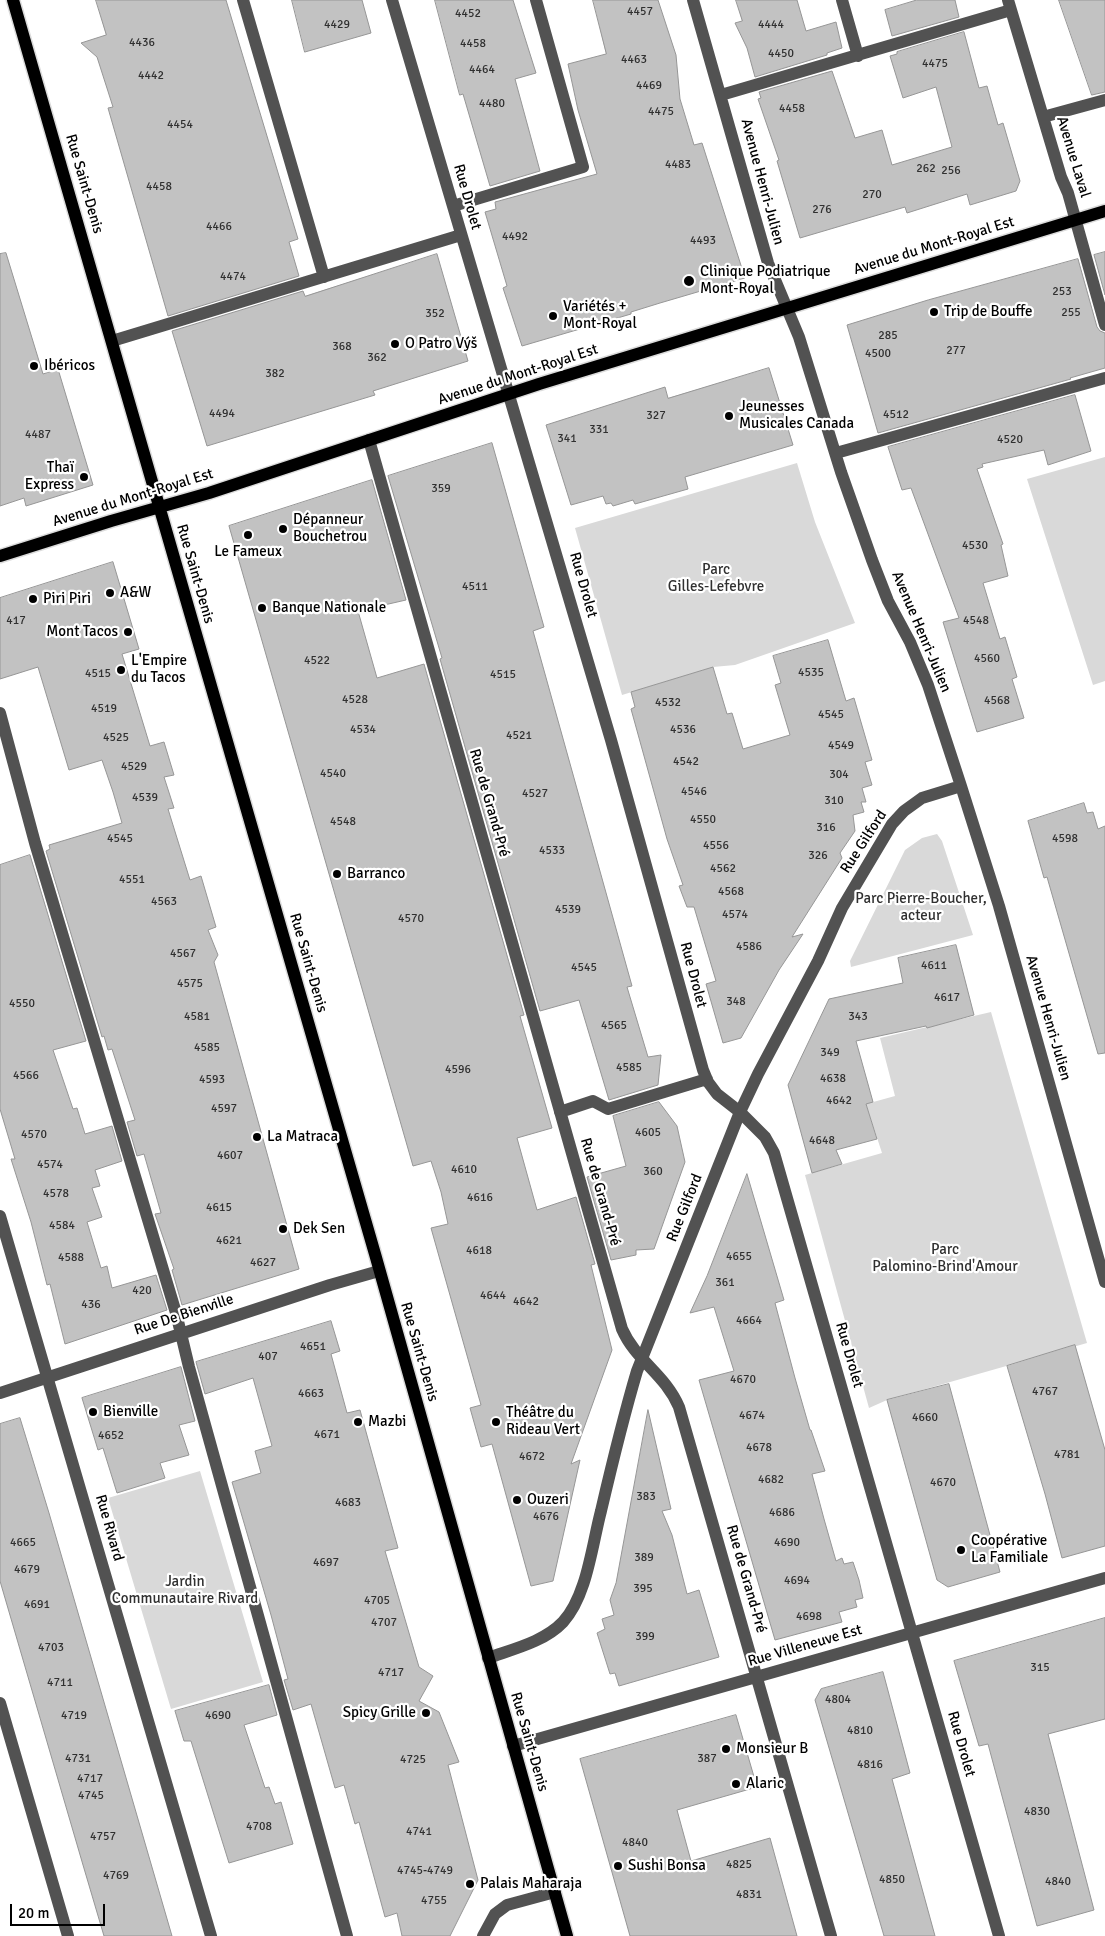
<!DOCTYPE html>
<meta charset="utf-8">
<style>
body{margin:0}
#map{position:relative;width:1105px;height:1936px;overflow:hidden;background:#fff;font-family:Signika,sans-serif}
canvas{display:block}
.scale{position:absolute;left:10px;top:1904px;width:95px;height:22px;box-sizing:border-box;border:2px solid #000;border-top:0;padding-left:6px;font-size:15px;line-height:18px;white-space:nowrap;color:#000;-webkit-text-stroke:4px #fff;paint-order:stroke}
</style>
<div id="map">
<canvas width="1105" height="1936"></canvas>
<div class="scale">20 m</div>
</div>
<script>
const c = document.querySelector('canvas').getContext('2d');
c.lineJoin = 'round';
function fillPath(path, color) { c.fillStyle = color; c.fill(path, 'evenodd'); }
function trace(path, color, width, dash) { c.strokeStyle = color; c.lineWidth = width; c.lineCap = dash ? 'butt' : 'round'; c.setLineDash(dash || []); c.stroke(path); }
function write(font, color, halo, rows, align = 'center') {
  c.font = font + ' Signika,sans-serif'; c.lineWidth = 4.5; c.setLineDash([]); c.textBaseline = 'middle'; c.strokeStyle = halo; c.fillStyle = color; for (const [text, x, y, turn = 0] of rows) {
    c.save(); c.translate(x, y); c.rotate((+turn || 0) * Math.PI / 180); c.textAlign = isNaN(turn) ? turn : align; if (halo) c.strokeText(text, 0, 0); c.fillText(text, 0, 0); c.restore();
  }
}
fillPath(new Path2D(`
 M 1105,457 L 1105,681 L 1093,685 L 1027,479 Z
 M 797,463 L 815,522 L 855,623 L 735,665 L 713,667 L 622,695 L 575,528 Z
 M 937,834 L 942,841 L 973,935 L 851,967 L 850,961 L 905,850 L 922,838 Z
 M 991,1012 L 1087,1343 L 887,1400 L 869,1408 L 805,1175 L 882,1153 L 866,1104 L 895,1096 L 880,1038 Z
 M 200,1471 L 263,1682 L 171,1709 L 108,1498 Z`), '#d9d9d9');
const building = new Path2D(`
 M 96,0 L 226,0 L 298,239 L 289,242 L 299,276 L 168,316 L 108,108 L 113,107 L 97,57 L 81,43 L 106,35 Z
 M 292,0 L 362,0 L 371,33 L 305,52 Z
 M 435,0 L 513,0 L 536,73 L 515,79 L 540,171 L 490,186 L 463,94 L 460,95 Z
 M 593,0 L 658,0 L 676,55 L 680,99 L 694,145 L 702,143 L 745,278 L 660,303 L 631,312 L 631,314 L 522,346 L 503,288 L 507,286 L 485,212 L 496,209 L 495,202 L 597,174 L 578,110 L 568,64 L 606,54 Z
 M 736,0 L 797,0 L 806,31 L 836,22 L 842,48 L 827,53 L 827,55 L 755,77 L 747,48 L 735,23 L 742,21 Z
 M 917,0 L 955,0 L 959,17 L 892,36 L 885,10 Z
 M 1059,0 L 1105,0 L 1105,92 L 1092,95 Z
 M 964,32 L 979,88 L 987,86 L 998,125 L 1003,123 L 1020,181 L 1016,191 L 970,205 L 967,194 L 907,213 L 905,207 L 800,238 L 777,161 L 779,160 L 758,99 L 761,98 L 759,92 L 832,71 L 855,138 L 882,130 L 892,165 L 952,147 L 936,87 L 903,98 L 890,56 L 897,54 L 897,52 Z
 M 1105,252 L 1105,295 L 1094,255 Z
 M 6,253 L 43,374 L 58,369 L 93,485 L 26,506 L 24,498 L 0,506 L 0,254 Z
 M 437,254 L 468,361 L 373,391 L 375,395 L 207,446 L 172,331 L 303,291 L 305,296 Z
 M 1078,259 L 1097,327 L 1100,331 L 1105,333 L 1105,368 L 1070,378 L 1071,379 L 878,433 L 847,325 L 928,300 Z
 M 769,368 L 793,445 L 685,477 L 688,489 L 635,504 L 633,500 L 613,506 L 611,503 L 606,504 L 603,496 L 571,505 L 546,425 L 665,387 L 668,398 Z
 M 1075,395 L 1091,451 L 1048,465 L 1044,450 L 982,464 L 983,467 L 977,469 L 1003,544 L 1001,545 L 1008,576 L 983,583 L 1000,639 L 1005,637 L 1017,677 L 1012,679 L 1024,718 L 977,732 L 943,622 L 959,618 L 911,488 L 902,490 L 888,447 Z
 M 492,443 L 544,627 L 533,631 L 632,986 L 627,987 L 648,1057 L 661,1055 L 658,1085 L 609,1100 L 579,1000 L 540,1011 L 440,659 L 442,658 L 388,476 Z
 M 372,480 L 406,600 L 358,611 L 377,678 L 424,664 L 524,1015 L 520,1016 L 552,1128 L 517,1138 L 537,1210 L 576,1197 L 595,1264 L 591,1265 L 612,1350 L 571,1464 L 580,1460 L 553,1581 L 531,1586 L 492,1444 L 481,1447 L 470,1408 L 481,1405 L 431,1228 L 448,1224 L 441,1192 L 431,1161 L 413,1166 L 229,526 Z
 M 113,562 L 139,649 L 122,654 L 150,746 L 164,742 L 174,775 L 164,777 L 174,808 L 168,809 L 190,880 L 201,876 L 216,927 L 208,930 L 218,955 L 214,962 L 299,1269 L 182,1305 L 172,1270 L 174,1269 L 155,1214 L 161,1213 L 144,1154 L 137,1156 L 127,1122 L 135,1120 L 112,1049 L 108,1050 L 104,1036 L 102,1037 L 46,851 L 50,849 L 49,845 L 122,823 L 113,792 L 102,760 L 69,770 L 38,667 L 0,679 L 0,598 Z
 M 828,640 L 846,701 L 854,698 L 872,760 L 865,762 L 872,785 L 862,788 L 866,802 L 861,802 L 864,812 L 853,815 L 855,831 L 840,853 L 842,858 L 792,937 L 803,934 L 779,970 L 741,1038 L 723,1043 L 706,984 L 716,981 L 694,907 L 687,907 L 679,886 L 683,885 L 667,839 L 631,709 L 635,707 L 631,692 L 713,667 L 727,714 L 732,713 L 743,749 L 790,735 L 775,685 L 781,683 L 773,656 Z
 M 1084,803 L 1087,813 L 1093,812 L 1098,829 L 1105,826 L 1105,1053 L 1098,1054 L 1047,877 L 1044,878 L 1028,821 Z
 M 30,855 L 86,1041 L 53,1050 L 73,1109 L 77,1108 L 85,1134 L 112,1126 L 122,1161 L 95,1170 L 100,1186 L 92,1188 L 102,1217 L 87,1222 L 101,1268 L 107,1266 L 112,1288 L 156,1275 L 167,1310 L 65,1344 L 50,1284 L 47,1285 L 31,1222 L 11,1159 L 15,1159 L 0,1109 L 0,865 Z
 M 956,945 L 974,1015 L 927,1028 L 926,1026 L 856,1041 L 873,1102 L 866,1104 L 877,1139 L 836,1150 L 842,1164 L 812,1173 L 788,1085 L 829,999 L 903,983 L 898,958 Z
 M 659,1102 L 677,1126 L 685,1162 L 654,1249 L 636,1250 L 636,1255 L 611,1260 L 587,1177 L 626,1166 L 613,1116 Z
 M 747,1174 L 784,1300 L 775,1303 L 795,1378 L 810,1430 L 811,1430 L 825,1471 L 812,1474 L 824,1519 L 836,1561 L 842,1558 L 844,1564 L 853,1562 L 859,1580 L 863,1598 L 855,1600 L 857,1607 L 839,1612 L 842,1622 L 775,1640 L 699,1380 L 734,1371 L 714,1307 L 690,1313 L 707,1276 Z
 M 331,1321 L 340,1351 L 331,1354 L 347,1413 L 360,1410 L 398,1548 L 385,1551 L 419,1667 L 433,1676 L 419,1701 L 439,1712 L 459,1762 L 448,1765 L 478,1880 L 450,1936 L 402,1936 L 397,1913 L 385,1917 L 359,1822 L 355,1824 L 344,1785 L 335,1788 L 311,1704 L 293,1710 L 284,1680 L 288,1679 L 271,1615 L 232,1482 L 261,1473 L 255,1451 L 272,1446 L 253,1378 L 205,1394 L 196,1362 Z
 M 1075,1345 L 1105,1450 L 1105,1546 L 1062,1558 L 1045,1494 L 1007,1366 Z
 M 181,1367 L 195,1421 L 179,1425 L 189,1455 L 160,1463 L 165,1478 L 117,1493 L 103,1448 L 98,1450 L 82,1398 Z
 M 949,1384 L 1000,1572 L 948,1587 L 937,1580 L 887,1400 Z
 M 648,1410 L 671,1509 L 662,1511 L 672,1535 L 687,1594 L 699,1590 L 719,1657 L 619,1686 L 615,1673 L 610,1674 L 597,1633 L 605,1629 L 602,1619 L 614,1615 L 610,1600 L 616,1583 Z
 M 20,1418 L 49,1513 L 172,1936 L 104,1936 L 83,1865 L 0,1581 L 0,1424 Z
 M 1105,1618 L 1105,1719 L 1048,1734 L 1094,1910 L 1037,1926 L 988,1744 L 979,1746 L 954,1661 Z
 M 883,1672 L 910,1773 L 892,1779 L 935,1936 L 884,1936 L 815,1700 L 821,1689 Z
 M 269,1685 L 277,1715 L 244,1725 L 265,1788 L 269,1787 L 275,1804 L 281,1802 L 293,1844 L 229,1863 L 191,1741 L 184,1741 L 175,1711 Z
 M 736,1715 L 757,1787 L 677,1810 L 691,1861 L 770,1838 L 797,1936 L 630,1936 L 580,1759 Z`);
fillPath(building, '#c2c2c2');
trace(building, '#969696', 1);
const major = new Path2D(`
 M 13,0 L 375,1254 L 567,1936
 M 0,556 L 111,521 L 209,493 L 539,384 L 1105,211`);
trace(major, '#dbdbdb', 15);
trace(new Path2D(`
 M 243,0 L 324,277
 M 392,0 L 611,740 L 703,1070 L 708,1082 L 717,1094 L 740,1112 L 765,1137 L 774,1153 L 999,1936
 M 693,0 L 768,263 L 799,337 L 841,472 L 872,560 L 888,601 L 910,642 L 928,685 L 961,786 L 999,906 L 1105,1282
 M 842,0 L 858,56
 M 1008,0 L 1061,177 L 1068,193 L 1105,325
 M 721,95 L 1011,10
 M 1043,117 L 1105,100
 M 453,206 L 583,167 L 536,0
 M 112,341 L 461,235
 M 369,440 L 622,1329 C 636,1361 665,1374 679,1407 L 831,1936
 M 836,453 L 1105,378
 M 0,713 L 35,843 L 176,1313 L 189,1367 L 347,1936
 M 560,1112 L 593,1101 L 608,1109 L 707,1079
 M 0,1216 L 211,1936
 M 0,1393 L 330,1285 L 379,1271
 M 488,1658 C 513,1649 544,1642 563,1622 C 587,1596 592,1545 601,1511 C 612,1464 623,1418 637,1371 L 740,1112 L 758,1074 L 818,961 L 842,908 L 892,824 L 904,811 L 922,798 L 961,786
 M 0,1703 L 68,1936
 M 513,1746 L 1105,1578
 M 483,1936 L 495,1914 L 507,1905 L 555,1892`), '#525252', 12);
trace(major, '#000', 12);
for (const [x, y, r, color] of [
 [689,281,6,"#000"],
 [934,312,5,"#000"],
 [553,316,5,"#000"],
 [395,344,5,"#000"],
 [34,366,5,"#000"],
 [729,416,5,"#000"],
 [84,477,5,"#000"],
 [283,529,5,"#000"],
 [248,535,5,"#000"],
 [110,593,5,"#000"],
 [33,599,5,"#000"],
 [262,608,5,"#000"],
 [128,632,5,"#000"],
 [121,670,5,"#000"],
 [337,874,5,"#000"],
 [257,1137,5,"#000"],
 [283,1229,5,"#000"],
 [93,1412,5,"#000"],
 [358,1422,5,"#000"],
 [496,1422,5,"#000"],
 [517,1500,5,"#000"],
 [961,1550,5,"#000"],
 [426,1713,5,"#000"],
 [726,1749,5,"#000"],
 [736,1784,5,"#000"],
 [618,1866,5,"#000"],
 [470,1884,5,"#000"]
]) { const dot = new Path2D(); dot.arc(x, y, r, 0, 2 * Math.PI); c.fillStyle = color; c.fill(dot); trace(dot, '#fff', 2); }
write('12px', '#303030', null, [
 ["4457",640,12],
 ["4452",468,14],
 ["4429",337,25],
 ["4444",771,25],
 ["4436",142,43],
 ["4458",473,44],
 ["4450",781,54],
 ["4463",634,60],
 ["4475",935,64],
 ["4464",482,70],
 ["4442",151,76],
 ["4469",649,86],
 ["4480",492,104],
 ["4458",792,109],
 ["4475",661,112],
 ["4454",180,125],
 ["4483",678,165],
 ["262",926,169],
 ["256",951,171],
 ["4458",159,187],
 ["270",872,195],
 ["276",822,210],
 ["4466",219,227],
 ["4492",515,237],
 ["4493",703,241],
 ["4474",233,277],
 ["253",1062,292],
 ["255",1071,313],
 ["352",435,314],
 ["285",888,336],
 ["368",342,347],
 ["277",956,351],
 ["4500",878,354],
 ["362",377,358],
 ["382",275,374],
 ["4494",222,414],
 ["4512",896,415],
 ["327",656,416],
 ["331",599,430],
 ["4487",38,435],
 ["341",567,439],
 ["4520",1010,440],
 ["359",441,489],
 ["4530",975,546],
 ["4511",475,587],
 ["417",16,621],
 ["4548",976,621],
 ["4560",987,659],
 ["4522",317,661],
 ["4535",811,673],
 ["4515",98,674],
 ["4515",503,675],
 ["4528",355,700],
 ["4568",997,701],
 ["4532",668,703],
 ["4519",104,709],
 ["4545",831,715],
 ["4534",363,730],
 ["4536",683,730],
 ["4521",519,736],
 ["4525",116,738],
 ["4549",841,746],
 ["4542",686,762],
 ["4529",134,767],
 ["4540",333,774],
 ["304",839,775],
 ["4546",694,792],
 ["4527",535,794],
 ["4539",145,798],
 ["310",834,801],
 ["4550",703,820],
 ["4548",343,822],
 ["316",826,828],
 ["4545",120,839],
 ["4598",1065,839],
 ["4556",716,846],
 ["4533",552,851],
 ["326",818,856],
 ["4562",723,869],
 ["4551",132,880],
 ["4568",731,892],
 ["4563",164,902],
 ["4539",568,910],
 ["4574",735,915],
 ["4570",411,919],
 ["4586",749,947],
 ["4567",183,954],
 ["4611",934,966],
 ["4545",584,968],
 ["4575",190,984],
 ["4617",947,998],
 ["348",736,1002],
 ["4550",22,1004],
 ["4581",197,1017],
 ["343",858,1017],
 ["4565",614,1026],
 ["4585",207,1048],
 ["349",830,1053],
 ["4585",629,1068],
 ["4596",458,1070],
 ["4566",26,1076],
 ["4638",833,1079],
 ["4593",212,1080],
 ["4642",839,1101],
 ["4597",224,1109],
 ["4605",648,1133],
 ["4570",34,1135],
 ["4648",822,1141],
 ["4607",230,1156],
 ["4574",50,1165],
 ["4610",464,1170],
 ["360",653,1172],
 ["4578",56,1194],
 ["4616",480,1198],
 ["4615",219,1208],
 ["4584",62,1226],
 ["4621",229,1241],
 ["4618",479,1251],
 ["4655",739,1257],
 ["4588",71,1258],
 ["4627",263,1263],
 ["361",725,1283],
 ["420",142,1291],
 ["4644",493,1296],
 ["4642",526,1302],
 ["436",91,1305],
 ["4664",749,1321],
 ["4651",313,1347],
 ["407",268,1357],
 ["4670",743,1380],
 ["4767",1045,1392],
 ["4663",311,1394],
 ["4674",752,1416],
 ["4660",925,1418],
 ["4671",327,1435],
 ["4652",111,1436],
 ["4678",759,1448],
 ["4781",1067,1455],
 ["4672",532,1457],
 ["4682",771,1480],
 ["4670",943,1483],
 ["383",646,1497],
 ["4683",348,1503],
 ["4686",782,1513],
 ["4676",546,1517],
 ["4665",23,1543],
 ["4690",787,1543],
 ["389",644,1558],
 ["4697",326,1563],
 ["4679",27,1570],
 ["4694",797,1581],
 ["395",643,1589],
 ["4705",377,1601],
 ["4691",37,1605],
 ["4698",809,1617],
 ["4707",384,1623],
 ["399",645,1637],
 ["4703",51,1648],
 ["315",1040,1668],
 ["4717",391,1673],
 ["4711",60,1683],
 ["4804",838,1700],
 ["4719",74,1716],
 ["4690",218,1716],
 ["4810",860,1731],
 ["4731",78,1759],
 ["387",707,1759],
 ["4725",413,1760],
 ["4816",870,1765],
 ["4717",90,1779],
 ["4745",91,1796],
 ["4830",1037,1812],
 ["4708",259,1827],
 ["4741",419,1832],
 ["4757",103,1837],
 ["4840",635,1843],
 ["4825",739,1865],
 ["4745-4749",425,1871],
 ["4769",116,1876],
 ["4850",892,1880],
 ["4840",1058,1882],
 ["4831",749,1895],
 ["4755",434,1901]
]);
write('15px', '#000', '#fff', [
 ["Avenue Laval",1073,157,73],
 ["Avenue Henri-Julien",762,182,75],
 ["Rue Saint-Denis",84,184,74],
 ["Rue Drolet",467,197,74],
 ["Avenue du Mont-Royal Est",934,246,-17],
 ["Avenue du Mont-Royal Est",518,375,-18],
 ["Avenue du Mont-Royal Est",133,498,-17],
 ["Rue Saint-Denis",195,574,74],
 ["Rue Drolet",583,585,74],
 ["Avenue Henri-Julien",921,632,67],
 ["Rue de Grand-Pré",489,803,74],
 ["Rue Gilford",864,842,-57],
 ["Rue Saint-Denis",308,963,74],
 ["Rue Drolet",693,975,75],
 ["Avenue Henri-Julien",1048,1018,74],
 ["Rue de Grand-Pré",600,1192,74],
 ["Rue Gilford",685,1208,-68],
 ["Rue De Bienville",184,1315,-18],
 ["Rue Saint-Denis",419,1352,74],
 ["Rue Drolet",849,1355,74],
 ["Rue Rivard",109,1528,74],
 ["Rue de Grand-Pré",746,1579,74],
 ["Rue Villeneuve Est",805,1646,-16],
 ["Rue Saint-Denis",529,1742,74],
 ["Rue Drolet",961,1744,74]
]);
write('15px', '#000', '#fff', [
 ["Clinique Podiatrique",700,272],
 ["Mont-Royal",700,289],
 ["Variétés +",563,307],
 ["Mont-Royal",563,324],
 ["Trip de Bouffe",944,312],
 ["O Patro Výš",405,344],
 ["Ibéricos",44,366],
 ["Jeunesses",739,407],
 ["Musicales Canada",739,424],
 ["Thaï",74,468,"right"],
 ["Express",74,485,"right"],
 ["Dépanneur",293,520],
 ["Bouchetrou",293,537],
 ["Le Fameux",248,552,"center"],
 ["A&W",120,593],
 ["Piri Piri",43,599],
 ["Banque Nationale",272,608],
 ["Mont Tacos",118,632,"right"],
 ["L'Empire",131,661],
 ["du Tacos",131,678],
 ["Barranco",347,874],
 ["La Matraca",267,1137],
 ["Dek Sen",293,1229],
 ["Bienville",103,1412],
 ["Théâtre du",506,1413],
 ["Rideau Vert",506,1430],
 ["Mazbi",368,1422],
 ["Ouzeri",527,1500],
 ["Coopérative",971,1541],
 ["La Familiale",971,1558],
 ["Spicy Grille",416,1713,"right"],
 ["Monsieur B",736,1749],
 ["Alaric",746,1784],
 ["Sushi Bonsa",628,1866],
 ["Palais Maharaja",480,1884]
], 'left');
write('15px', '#303030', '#fff', [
 ["Parc",716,570],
 ["Gilles-Lefebvre",716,587],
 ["Parc Pierre-Boucher,",921,899],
 ["acteur",921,916],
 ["Parc",945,1250],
 ["Palomino-Brind'Amour",945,1267],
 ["Jardin",185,1582],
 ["Communautaire Rivard",185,1599]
]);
</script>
